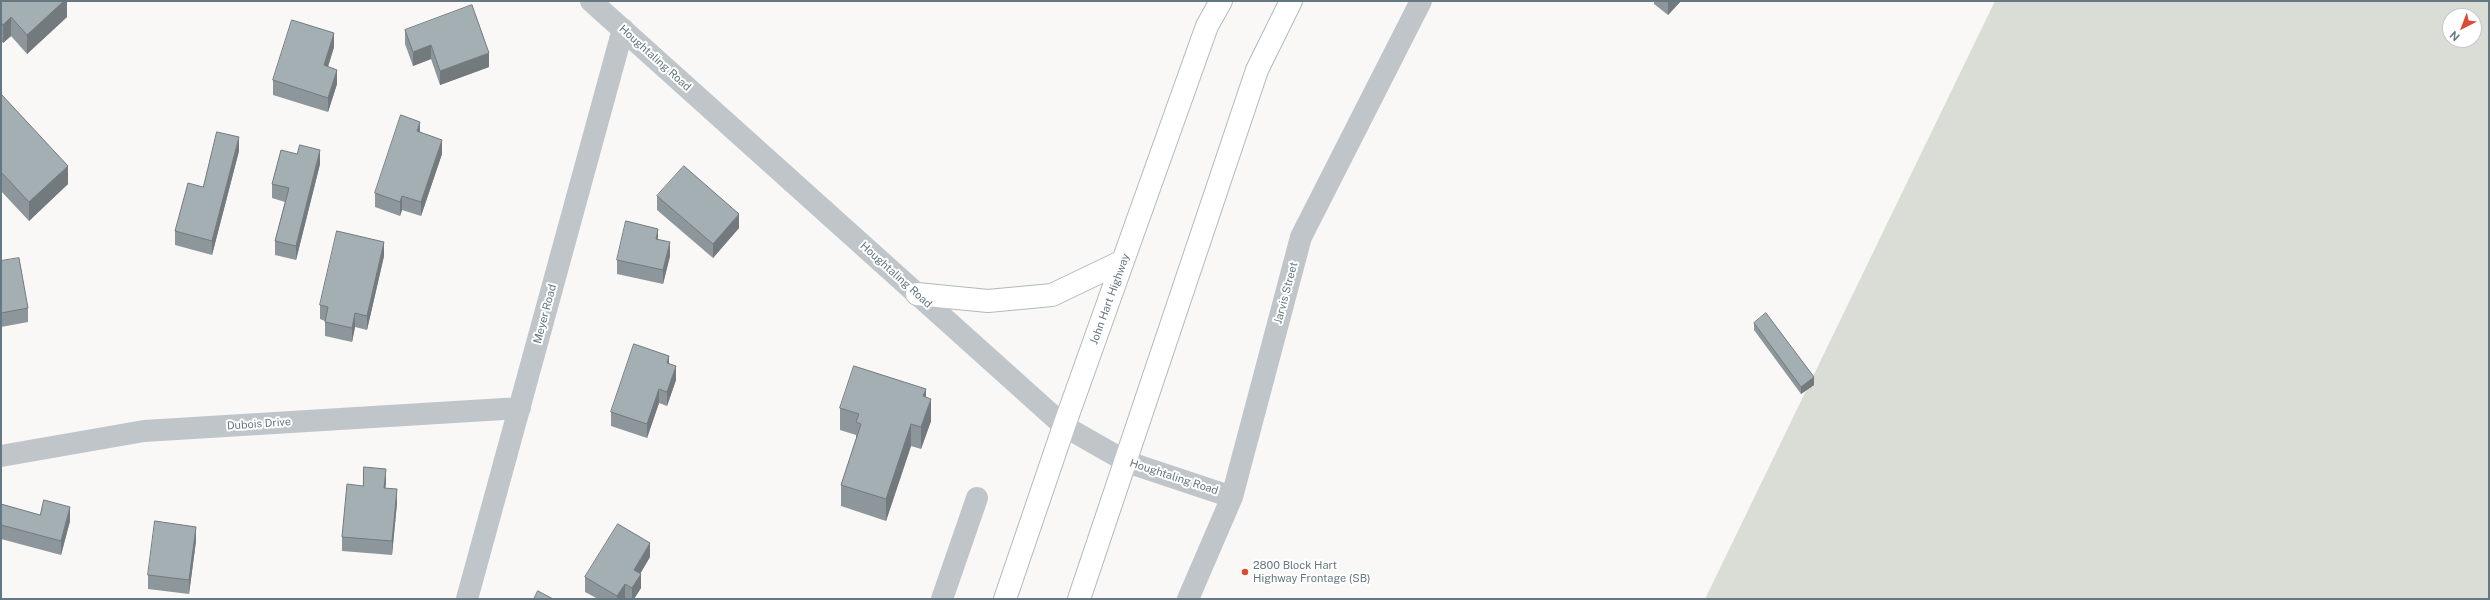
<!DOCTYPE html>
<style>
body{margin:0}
#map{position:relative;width:2490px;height:600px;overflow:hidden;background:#f9f8f6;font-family:"Public Sans",sans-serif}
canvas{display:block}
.frame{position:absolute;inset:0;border:2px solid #657780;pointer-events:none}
.north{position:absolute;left:2442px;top:8px;width:40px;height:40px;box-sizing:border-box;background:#fff;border:1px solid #c1c9cc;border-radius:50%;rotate:222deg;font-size:11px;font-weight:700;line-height:16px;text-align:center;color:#657780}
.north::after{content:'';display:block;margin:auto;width:14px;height:18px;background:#db4b34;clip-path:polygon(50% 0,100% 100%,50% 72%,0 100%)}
</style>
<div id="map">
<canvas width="2490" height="600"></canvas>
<div class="frame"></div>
<div class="north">N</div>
</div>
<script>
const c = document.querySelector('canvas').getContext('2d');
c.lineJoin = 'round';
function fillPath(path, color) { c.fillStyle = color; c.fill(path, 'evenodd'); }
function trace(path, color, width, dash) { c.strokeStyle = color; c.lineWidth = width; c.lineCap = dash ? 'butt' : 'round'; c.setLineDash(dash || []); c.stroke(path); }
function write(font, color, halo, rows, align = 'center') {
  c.font = font + ' "Public Sans",sans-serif'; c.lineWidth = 4; c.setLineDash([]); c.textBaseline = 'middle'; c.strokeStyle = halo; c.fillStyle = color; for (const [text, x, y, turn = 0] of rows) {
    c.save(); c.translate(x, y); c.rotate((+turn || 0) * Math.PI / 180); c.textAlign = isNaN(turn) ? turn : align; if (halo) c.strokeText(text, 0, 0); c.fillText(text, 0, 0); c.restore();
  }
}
fillPath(new Path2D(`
 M 1995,1 L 2489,1 L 2489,599 L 1705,599 ZM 2450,16 L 2474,16 L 2474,40 L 2450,40 Z`), '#d9ddd6');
const trunk = new Path2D(`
 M 917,294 L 988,301 L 1052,295 L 1123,261
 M 1005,599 L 1064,426 L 1207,26 L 1221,1
 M 1079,599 L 1257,70 L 1291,1`);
trace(trunk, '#b3b8bb', 24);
trace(new Path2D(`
 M 591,1 L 1064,426 L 1127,462 L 1232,497
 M 1,456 L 144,431 L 520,408
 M 467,599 L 623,29
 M 942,599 L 977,498
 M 1188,599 L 1232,497 L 1301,237 L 1421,1`), '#bfc5c8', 22);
trace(trunk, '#fff', 22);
fillPath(new Path2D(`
 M 1,1 L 67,1 L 67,17 L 27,54 L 11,36 L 3,43 L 1,41 Z
 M 1654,1 L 1681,1 L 1668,15 L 1654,4 Z
 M 405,30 L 489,67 L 440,85 L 431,59 L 413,66 L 405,44 Z
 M 334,47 L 328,67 L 337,84 L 328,112 L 273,95 L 273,80 Z
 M 1,94 L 68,184 L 29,221 L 1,191 Z
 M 420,132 L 442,154 L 421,216 L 402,210 L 400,216 L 375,207 L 375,193 Z
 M 239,151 L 212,255 L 175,245 L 175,231 L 203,187 Z
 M 320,164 L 296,260 L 275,255 L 275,241 L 285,202 L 272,198 L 272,184 Z
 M 657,196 L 739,228 L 713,258 L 657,210 Z
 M 658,239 L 670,256 L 663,284 L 617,274 L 617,260 Z
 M 384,256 L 367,330 L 355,327 L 352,342 L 325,336 L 325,321 L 320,319 L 320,305 Z
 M 1,261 L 28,308 L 28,322 L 1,327 Z
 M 1754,323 L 1814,385 L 1801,394 L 1754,330 Z
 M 669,364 L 676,380 L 667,406 L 659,403 L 647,438 L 611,426 L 611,412 Z
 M 926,397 L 931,421 L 921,449 L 911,446 L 886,521 L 841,506 L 841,485 L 856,439 L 856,435 L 840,430 L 840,408 Z
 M 386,483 L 385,488 L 397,503 L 392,555 L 342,551 L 342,537 L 363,486 Z
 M 1,504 L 40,515 L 70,521 L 61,555 L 1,539 Z
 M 196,541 L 189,594 L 148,589 L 148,575 Z
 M 650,557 L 640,574 L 641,588 L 634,599 L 628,599 L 625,598 L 624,599 L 598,599 L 585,592 L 585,577 Z`), '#8d969a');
fillPath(new Path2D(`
 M 64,1 L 67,1 L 67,17 L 27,54 L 27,35 Z
 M 1668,1 L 1681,1 L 1668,15 Z
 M 11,17 L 11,36 L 3,43 L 3,25 Z
 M 334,33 L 334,47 L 324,79 L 324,65 Z
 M 431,45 L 431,59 L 413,66 L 413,52 Z
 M 489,53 L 489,67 L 440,85 L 440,71 Z
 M 337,70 L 337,84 L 328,112 L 328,98 Z
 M 420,122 L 420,136 L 417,131 Z
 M 239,137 L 239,151 L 212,255 L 212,241 Z
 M 442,140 L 442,154 L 421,216 L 421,202 Z
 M 320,150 L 320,164 L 296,260 L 296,246 Z
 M 68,166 L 68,184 L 29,221 L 29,202 Z
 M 402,196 L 402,210 L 400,216 L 400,202 Z
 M 739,214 L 739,228 L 713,258 L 713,244 Z
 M 658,229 L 658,243 L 656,239 Z
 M 384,242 L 384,256 L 367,330 L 367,316 Z
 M 670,242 L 670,256 L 663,284 L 663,270 Z
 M 355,313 L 355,327 L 352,342 L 352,328 Z
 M 669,356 L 669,370 L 667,363 Z
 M 676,366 L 676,380 L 667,406 L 667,392 Z
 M 1814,377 L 1814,385 L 1801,394 L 1801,387 Z
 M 659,389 L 659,403 L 647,438 L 647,424 Z
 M 926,389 L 926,411 L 923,396 Z
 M 931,399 L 931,421 L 921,449 L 921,427 Z
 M 911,424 L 911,446 L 886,521 L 886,499 Z
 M 386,469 L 386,483 L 384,502 L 384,488 Z
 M 397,489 L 397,503 L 392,555 L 392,541 Z
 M 70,507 L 70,521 L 61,555 L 61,541 Z
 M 196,527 L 196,541 L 189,594 L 189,580 Z
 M 650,543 L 650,557 L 634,584 L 634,570 Z
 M 641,574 L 641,588 L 634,599 L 632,599 L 632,588 Z
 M 625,584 L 625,598 L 624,599 L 617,599 L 617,596 Z`), '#737a7d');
const building = new Path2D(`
 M 1,1 L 64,1 L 27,35 L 11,17 L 3,25 L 1,22 Z
 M 472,5 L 489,53 L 440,71 L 431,45 L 413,52 L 405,30 Z
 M 292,20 L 334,33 L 324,65 L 337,70 L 328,98 L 273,80 Z
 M 1,94 L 68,166 L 29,202 L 1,172 Z
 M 401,115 L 420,122 L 417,131 L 442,140 L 421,202 L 402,196 L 400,202 L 375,193 Z
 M 217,132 L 239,137 L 212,241 L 175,231 L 188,183 L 203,187 Z
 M 300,145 L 320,150 L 296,246 L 275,241 L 289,188 L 272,184 L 281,150 L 297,154 Z
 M 684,166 L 739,214 L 713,244 L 657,196 Z
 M 626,221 L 658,229 L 656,239 L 670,242 L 663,270 L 617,260 Z
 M 337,231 L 384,242 L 367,316 L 355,313 L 352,328 L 325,322 L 328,307 L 320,305 Z
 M 19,258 L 28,308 L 1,313 L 1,261 Z
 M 1766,313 L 1814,377 L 1801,387 L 1754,323 Z
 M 634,344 L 669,356 L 667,363 L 676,366 L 667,392 L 659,389 L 647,424 L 611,412 Z
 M 854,366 L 926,389 L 923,396 L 931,399 L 921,427 L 911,424 L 886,499 L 841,485 L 861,424 L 856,422 L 859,414 L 840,408 Z
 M 364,467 L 386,469 L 384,488 L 397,489 L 392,541 L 342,537 L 347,484 L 363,486 Z
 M 44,500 L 70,507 L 61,541 L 1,525 L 1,504 L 40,515 Z
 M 155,521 L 196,527 L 189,580 L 148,575 Z
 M 618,524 L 650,543 L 634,570 L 641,574 L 632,588 L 625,584 L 617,596 L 585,577 Z
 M 538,591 L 553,599 L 534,599 Z`);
fillPath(building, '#a4afb3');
trace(building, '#737a7d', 1);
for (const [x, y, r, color] of [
 [1245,572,4,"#db4b34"]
]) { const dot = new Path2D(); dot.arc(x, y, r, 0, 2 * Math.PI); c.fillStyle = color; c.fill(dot); trace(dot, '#fff', 1.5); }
write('11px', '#657780', '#fff', [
 ["Houghtaling Road",655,58,42],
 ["Houghtaling Road",896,275,42],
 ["Jarvis Street",1286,293,-75],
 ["John Hart Highway",1110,299,-70],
 ["Meyer Road",545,314,-75],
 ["Dubois Drive",259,424,-4],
 ["Houghtaling Road",1174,477,18]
]);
write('11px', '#657780', '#fff', [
 ["2800 Block Hart",1253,566],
 ["Highway Frontage (SB)",1253,579]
], 'left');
</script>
